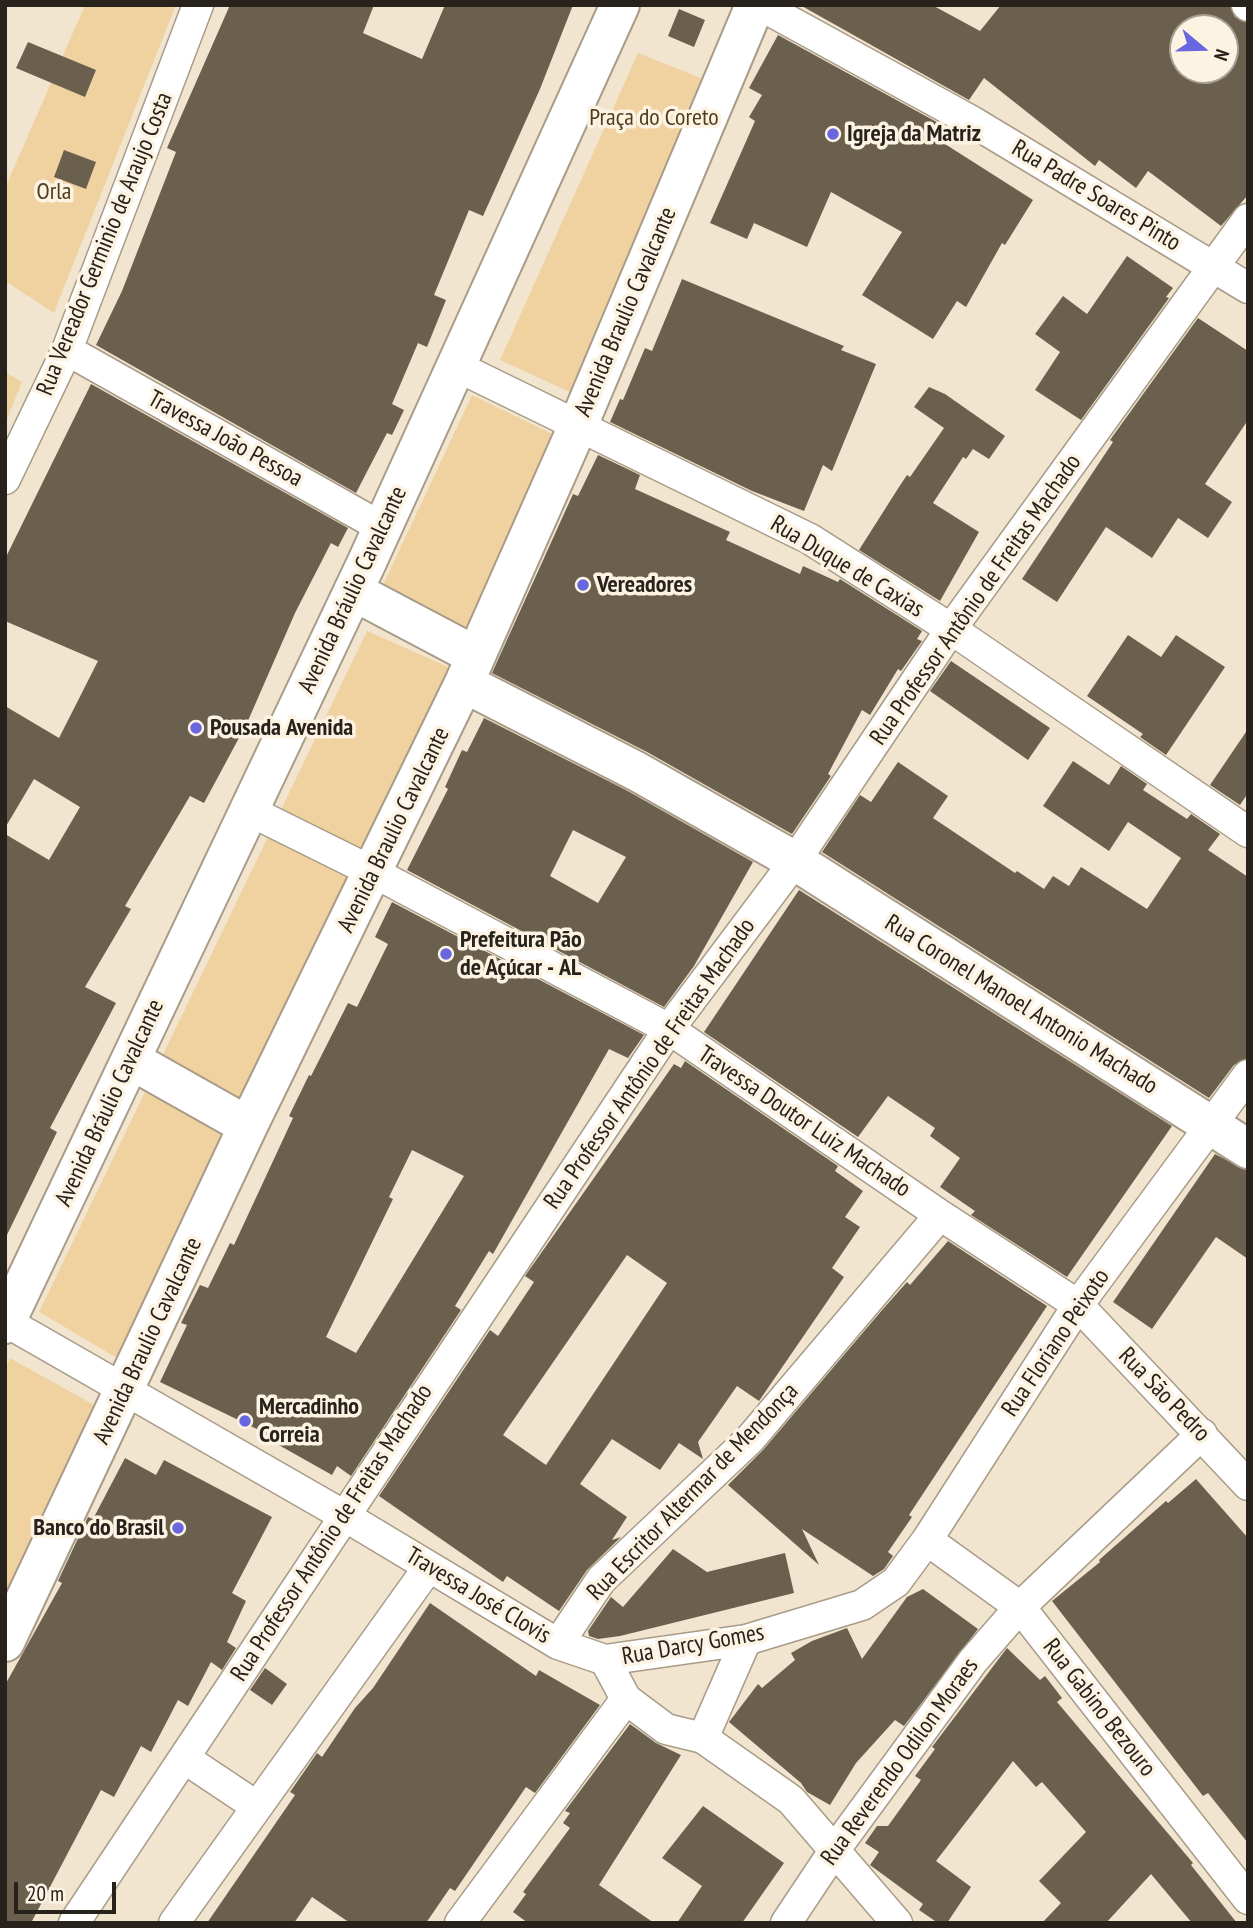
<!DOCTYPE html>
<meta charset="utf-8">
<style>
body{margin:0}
#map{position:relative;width:1253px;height:1928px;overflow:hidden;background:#f2e5d0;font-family:"PT Sans Narrow",sans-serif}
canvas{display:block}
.frame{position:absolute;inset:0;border:7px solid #27221b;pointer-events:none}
.north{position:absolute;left:1169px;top:14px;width:70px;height:70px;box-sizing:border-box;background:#fdf3e2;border:2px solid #a79f92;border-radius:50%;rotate:109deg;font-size:19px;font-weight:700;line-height:28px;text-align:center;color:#27221b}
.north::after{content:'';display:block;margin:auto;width:24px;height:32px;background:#6967e0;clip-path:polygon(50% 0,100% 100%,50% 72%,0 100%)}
.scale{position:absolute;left:14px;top:1882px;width:102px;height:32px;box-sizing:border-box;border:4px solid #27221b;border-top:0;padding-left:9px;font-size:21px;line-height:24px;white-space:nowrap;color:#27221b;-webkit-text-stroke:5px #fdf3e2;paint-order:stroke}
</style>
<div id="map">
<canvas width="1253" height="1928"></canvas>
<div class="frame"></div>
<div class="north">N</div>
<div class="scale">20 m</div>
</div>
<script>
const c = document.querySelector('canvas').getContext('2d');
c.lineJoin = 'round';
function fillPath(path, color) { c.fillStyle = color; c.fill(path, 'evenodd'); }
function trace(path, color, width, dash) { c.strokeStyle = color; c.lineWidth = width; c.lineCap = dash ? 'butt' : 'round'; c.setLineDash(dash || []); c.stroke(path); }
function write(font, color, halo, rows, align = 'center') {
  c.font = font + ' "PT Sans Narrow",sans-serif'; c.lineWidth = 7; c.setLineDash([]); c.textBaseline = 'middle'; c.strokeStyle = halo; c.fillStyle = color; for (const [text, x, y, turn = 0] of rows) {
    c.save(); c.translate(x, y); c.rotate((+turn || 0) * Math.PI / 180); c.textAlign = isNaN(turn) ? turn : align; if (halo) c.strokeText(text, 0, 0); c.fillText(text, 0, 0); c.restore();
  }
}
fillPath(new Path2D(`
 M 85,5 L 176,5 L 54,313 L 5,281 L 5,188 Z
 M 638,53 L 716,84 L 576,395 L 500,360 Z
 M 5,372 L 22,382 L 5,424 Z
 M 472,395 L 561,438 L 473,631 L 383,585 Z
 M 367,631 L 453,669 L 122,1361 L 39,1312 Z
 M 10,1358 L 103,1410 L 5,1595 L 5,1368 Z`), '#f0d2a0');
fillPath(new Path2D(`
 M 230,5 L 374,5 L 363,33 L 422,59 L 445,5 L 573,5 L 540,89 L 483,216 L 469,210 L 434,295 L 446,300 L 427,347 L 418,343 L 392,404 L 404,410 L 392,435 L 387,433 L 356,493 L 96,345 L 122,291 L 176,152 L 167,148 Z
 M 800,5 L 932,5 L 980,31 L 1001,5 L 1230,5 L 1235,17 L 1248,23 L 1248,195 L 1221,226 L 1148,171 L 1136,188 L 1099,160 L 1095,166 L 984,78 L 969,100 ZM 1183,28 L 1225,28 L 1225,70 L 1183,70 Z
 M 679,9 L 705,20 L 694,47 L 668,36 Z
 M 778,35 L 953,131 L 945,144 L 1033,200 L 1005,245 L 1002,243 L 966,307 L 957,301 L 933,339 L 862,295 L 902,232 L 831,192 L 807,247 L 754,223 L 747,239 L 710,223 L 755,121 L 749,117 L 762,95 L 749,88 Z
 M 28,42 L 96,70 L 85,97 L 16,68 Z
 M 64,150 L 96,162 L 86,189 L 54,177 Z
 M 1127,256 L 1173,288 L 1166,297 L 1169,298 L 1081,420 L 1035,390 L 1060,352 L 1035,334 L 1063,296 L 1087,314 Z
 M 682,279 L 844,346 L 841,350 L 876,364 L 832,471 L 823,465 L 804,511 L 752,491 L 610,422 L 620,399 L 623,400 L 645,348 L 652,351 Z
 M 1198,318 L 1248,351 L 1248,420 L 1205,484 L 1232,502 L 1208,538 L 1178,518 L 1152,558 L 1106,527 L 1057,602 L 1022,579 L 1113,442 L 1110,440 Z
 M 91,384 L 348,528 L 338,547 L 331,543 L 295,613 L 247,723 L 204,803 L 190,796 L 125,906 L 131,909 L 85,987 L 116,1003 L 50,1128 L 57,1132 L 5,1239 L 5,834 L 49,860 L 80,807 L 34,779 L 5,828 L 5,706 L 59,738 L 98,661 L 5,621 L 5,559 Z
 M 929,387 L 945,394 L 1005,436 L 989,459 L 973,449 L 966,459 L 963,457 L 933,503 L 979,532 L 940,601 L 859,550 L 899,487 L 907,475 L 910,477 L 944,428 L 914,407 Z
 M 598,455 L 640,475 L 635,489 L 730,532 L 726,540 L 800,574 L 803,566 L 838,582 L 840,579 L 922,631 L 917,639 L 922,641 L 901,671 L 898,669 L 870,715 L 862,710 L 828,774 L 831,776 L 792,834 L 647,752 L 492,673 L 573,494 L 578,496 Z
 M 1128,635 L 1161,657 L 1176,635 L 1225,667 L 1166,755 L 1140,737 L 1143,734 L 1087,696 Z
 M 951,661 L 1050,728 L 1028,760 L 930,691 Z
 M 484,718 L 626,790 L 753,862 L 694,966 L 664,1007 L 407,870 L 448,789 L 445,787 L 462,750 L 467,752 ZM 573,830 L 626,857 L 598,903 L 550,876 Z
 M 1248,729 L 1248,793 L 1240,805 L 1210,785 Z
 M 1073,761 L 1109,785 L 1121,766 L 1147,784 L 1143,790 L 1187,819 L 1191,814 L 1220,834 L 1208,850 L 1248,877 L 1248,1058 L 1234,1065 L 1209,1098 L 822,852 L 860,795 L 871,802 L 898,762 L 948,796 L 933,818 L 1015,873 L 1017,871 L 1044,889 L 1053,876 L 1069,886 L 1081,867 L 1147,909 L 1181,858 L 1128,822 L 1109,851 L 1043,806 Z
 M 799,890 L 1172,1126 L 1067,1277 L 971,1215 L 975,1211 L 940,1187 L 960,1158 L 930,1136 L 935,1128 L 888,1096 L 858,1137 L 704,1032 Z
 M 392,902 L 644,1035 L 628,1058 L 609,1049 L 493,1254 L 489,1251 L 455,1306 L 461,1310 L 351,1476 L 337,1466 L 332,1475 L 261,1435 L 263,1432 L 160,1382 L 187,1325 L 181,1323 L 200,1285 L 208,1288 L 230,1243 L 234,1245 L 293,1118 L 289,1116 L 309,1075 L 311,1076 L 348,1003 L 357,1007 L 388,944 L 375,937 ZM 412,1150 L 464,1176 L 356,1353 L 326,1337 L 393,1199 L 389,1197 Z
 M 685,1061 L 838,1166 L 835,1171 L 863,1191 L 845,1217 L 860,1227 L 832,1268 L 844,1277 L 759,1401 L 737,1386 L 698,1442 L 703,1459 L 679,1443 L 660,1470 L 612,1439 L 580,1484 L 627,1517 L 612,1540 L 621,1537 L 587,1570 L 559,1611 L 507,1576 L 503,1582 L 379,1496 L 490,1330 L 498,1336 L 534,1282 L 525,1276 L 674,1064 L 681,1068 ZM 627,1255 L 667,1283 L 546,1465 L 503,1435 Z
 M 1215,1154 L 1248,1171 L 1248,1259 L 1216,1237 L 1152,1329 L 1113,1302 Z
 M 948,1241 L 1047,1306 L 909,1515 L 912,1517 L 888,1552 L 893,1556 L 884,1569 L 873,1576 L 802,1529 L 819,1565 L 728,1485 L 763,1450 L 883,1309 L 907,1282 L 910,1285 Z
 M 125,1458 L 156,1475 L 164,1460 L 272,1517 L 232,1593 L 246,1601 L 227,1642 L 236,1648 L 222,1670 L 211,1662 L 188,1706 L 178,1700 L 151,1752 L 141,1746 L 114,1797 L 101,1790 L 31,1923 L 5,1923 L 5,1685 L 62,1583 L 58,1581 L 88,1517 L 93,1519 Z
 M 1196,1479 L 1248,1538 L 1248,1843 L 1208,1793 L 1203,1796 L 1052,1601 L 1100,1562 L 1099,1560 L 1166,1501 L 1168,1503 Z
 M 673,1549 L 707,1572 L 785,1553 L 794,1593 L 620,1636 L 598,1639 L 589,1636 L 588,1631 L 611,1597 L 623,1607 Z
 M 923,1589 L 978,1629 L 904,1726 L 895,1720 L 856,1763 L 830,1805 L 807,1792 L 801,1783 L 729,1722 L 758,1684 L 762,1688 L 795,1660 L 791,1653 L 812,1641 L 847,1628 L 862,1659 L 907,1597 Z
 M 430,1603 L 536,1676 L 539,1670 L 600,1705 L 535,1793 L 526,1787 L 455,1891 L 450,1888 L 426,1923 L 350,1923 L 312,1897 L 294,1923 L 207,1923 L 295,1795 L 290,1792 L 317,1753 L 322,1757 L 355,1708 L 373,1688 Z
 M 1007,1648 L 1040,1680 L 1045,1676 L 1062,1698 L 1057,1702 L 1193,1863 L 1191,1865 L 1237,1923 L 1192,1923 L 1151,1874 L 1106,1923 L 1042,1923 L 1061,1903 L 1039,1881 L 1086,1832 L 1042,1782 L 1036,1787 L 1013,1761 L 936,1861 L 971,1887 L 947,1923 L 938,1923 L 919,1910 L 923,1904 L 870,1865 L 879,1852 L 865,1843 L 877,1826 L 888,1826 L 921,1780 L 915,1776 L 935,1749 L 932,1747 Z
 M 265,1668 L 287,1684 L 272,1705 L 250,1690 Z
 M 630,1724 L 656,1743 L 681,1755 L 599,1885 L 654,1923 L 528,1923 L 513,1912 L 526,1894 L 523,1892 L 570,1828 L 563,1823 L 570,1813 L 565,1811 Z
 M 703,1806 L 784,1863 L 742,1923 L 677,1923 L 702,1886 L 662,1858 Z`), '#6b604e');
const minor = new Path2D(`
 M 760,5 L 973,122 L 1248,288
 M 1247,5 L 1248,6
 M 67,350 L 383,528
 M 458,367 L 810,539 L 951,629 L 1248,832
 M 5,479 L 67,350 L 198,5
 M 248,810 L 373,872 L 669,1029 L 940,1215 L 1078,1305 L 1248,1485
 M 5,1321 L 343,1515 L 558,1644 L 605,1660 L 626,1699 L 666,1729 L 703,1738 L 791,1800 L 897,1923
 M 927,1540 L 1020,1607 L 1248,1899
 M 558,1644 L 601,1580 L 750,1439 L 940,1215
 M 605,1660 L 746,1640 L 862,1605 L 896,1582 L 927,1540 L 1078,1305 L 1248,1075
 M 703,1738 L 746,1640
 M 184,1758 L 256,1806
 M 74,1923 L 669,1029 L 795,861 L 951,629 L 1248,219
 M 174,1923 L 428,1568
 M 460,1923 L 626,1699
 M 786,1923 L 836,1848 L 973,1661 L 1020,1607 L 1202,1434`);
const tertiary = new Path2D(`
 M 353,591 L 476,656
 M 464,683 L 636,771 L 795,861 L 1248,1149
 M 131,1060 L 248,1126
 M 5,1324 L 366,564 L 620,5
 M 5,1642 L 248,1126 L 464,683 L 577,428 L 755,5`);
trace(minor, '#a89c88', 33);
trace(tertiary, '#a89c88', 42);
trace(minor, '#fff', 30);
trace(tertiary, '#fff', 38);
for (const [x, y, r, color] of [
 [833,134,7,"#6967e0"],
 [583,585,7,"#6967e0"],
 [196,728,7,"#6967e0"],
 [446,954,7,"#6967e0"],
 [245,1421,7,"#6967e0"],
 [178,1528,7,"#6967e0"]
]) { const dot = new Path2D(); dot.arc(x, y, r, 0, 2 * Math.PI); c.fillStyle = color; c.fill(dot); trace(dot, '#fdf3e2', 2.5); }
write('24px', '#503d1d', '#fdf3e2', [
 ["Praça do Coreto",654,118],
 ["Orla",54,192]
]);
write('bold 24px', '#27221b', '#fdf3e2', [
 ["Igreja da Matriz",847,134],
 ["Vereadores",597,585],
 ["Pousada Avenida",210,728],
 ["Prefeitura Pão",460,940],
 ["de Açúcar - AL",460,968],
 ["Mercadinho",259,1407],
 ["Correia",259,1435],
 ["Banco do Brasil",164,1528,"right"]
], 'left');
write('24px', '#27221b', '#fdf3e2', [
 ["Rua Padre Soares Pinto",1096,196,31],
 ["Rua Vereador Germinio de Araujo Costa",105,244,-68],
 ["Avenida Braulio Cavalcante",626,312,-67],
 ["Travessa João Pessoa",225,439,29],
 ["Rua Duque de Caxias",847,567,31],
 ["Avenida Bráulio Cavalcante",353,590,-65],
 ["Rua Professor Antônio de Freitas Machado",976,600,-55],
 ["Avenida Braulio Cavalcante",394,830,-64],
 ["Rua Coronel Manoel Antonio Machado",1021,1005,32],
 ["Rua Professor Antônio de Freitas Machado",650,1064,-55],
 ["Avenida Bráulio Cavalcante",110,1103,-65],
 ["Travessa Doutor Luiz Machado",804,1122,34],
 ["Avenida Braulio Cavalcante",148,1341,-65],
 ["Rua Floriano Peixoto",1056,1343,-56],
 ["Rua São Pedro",1164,1395,46],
 ["Rua Escritor Altermar de Mendonça",693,1492,-46],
 ["Rua Professor Antônio de Freitas Machado",332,1533,-57],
 ["Travessa José Clovis",478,1596,31],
 ["Rua Darcy Gomes",693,1645,-10],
 ["Rua Gabino Bezouro",1099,1708,52],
 ["Rua Reverendo Odilon Moraes",900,1762,-54]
]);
</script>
